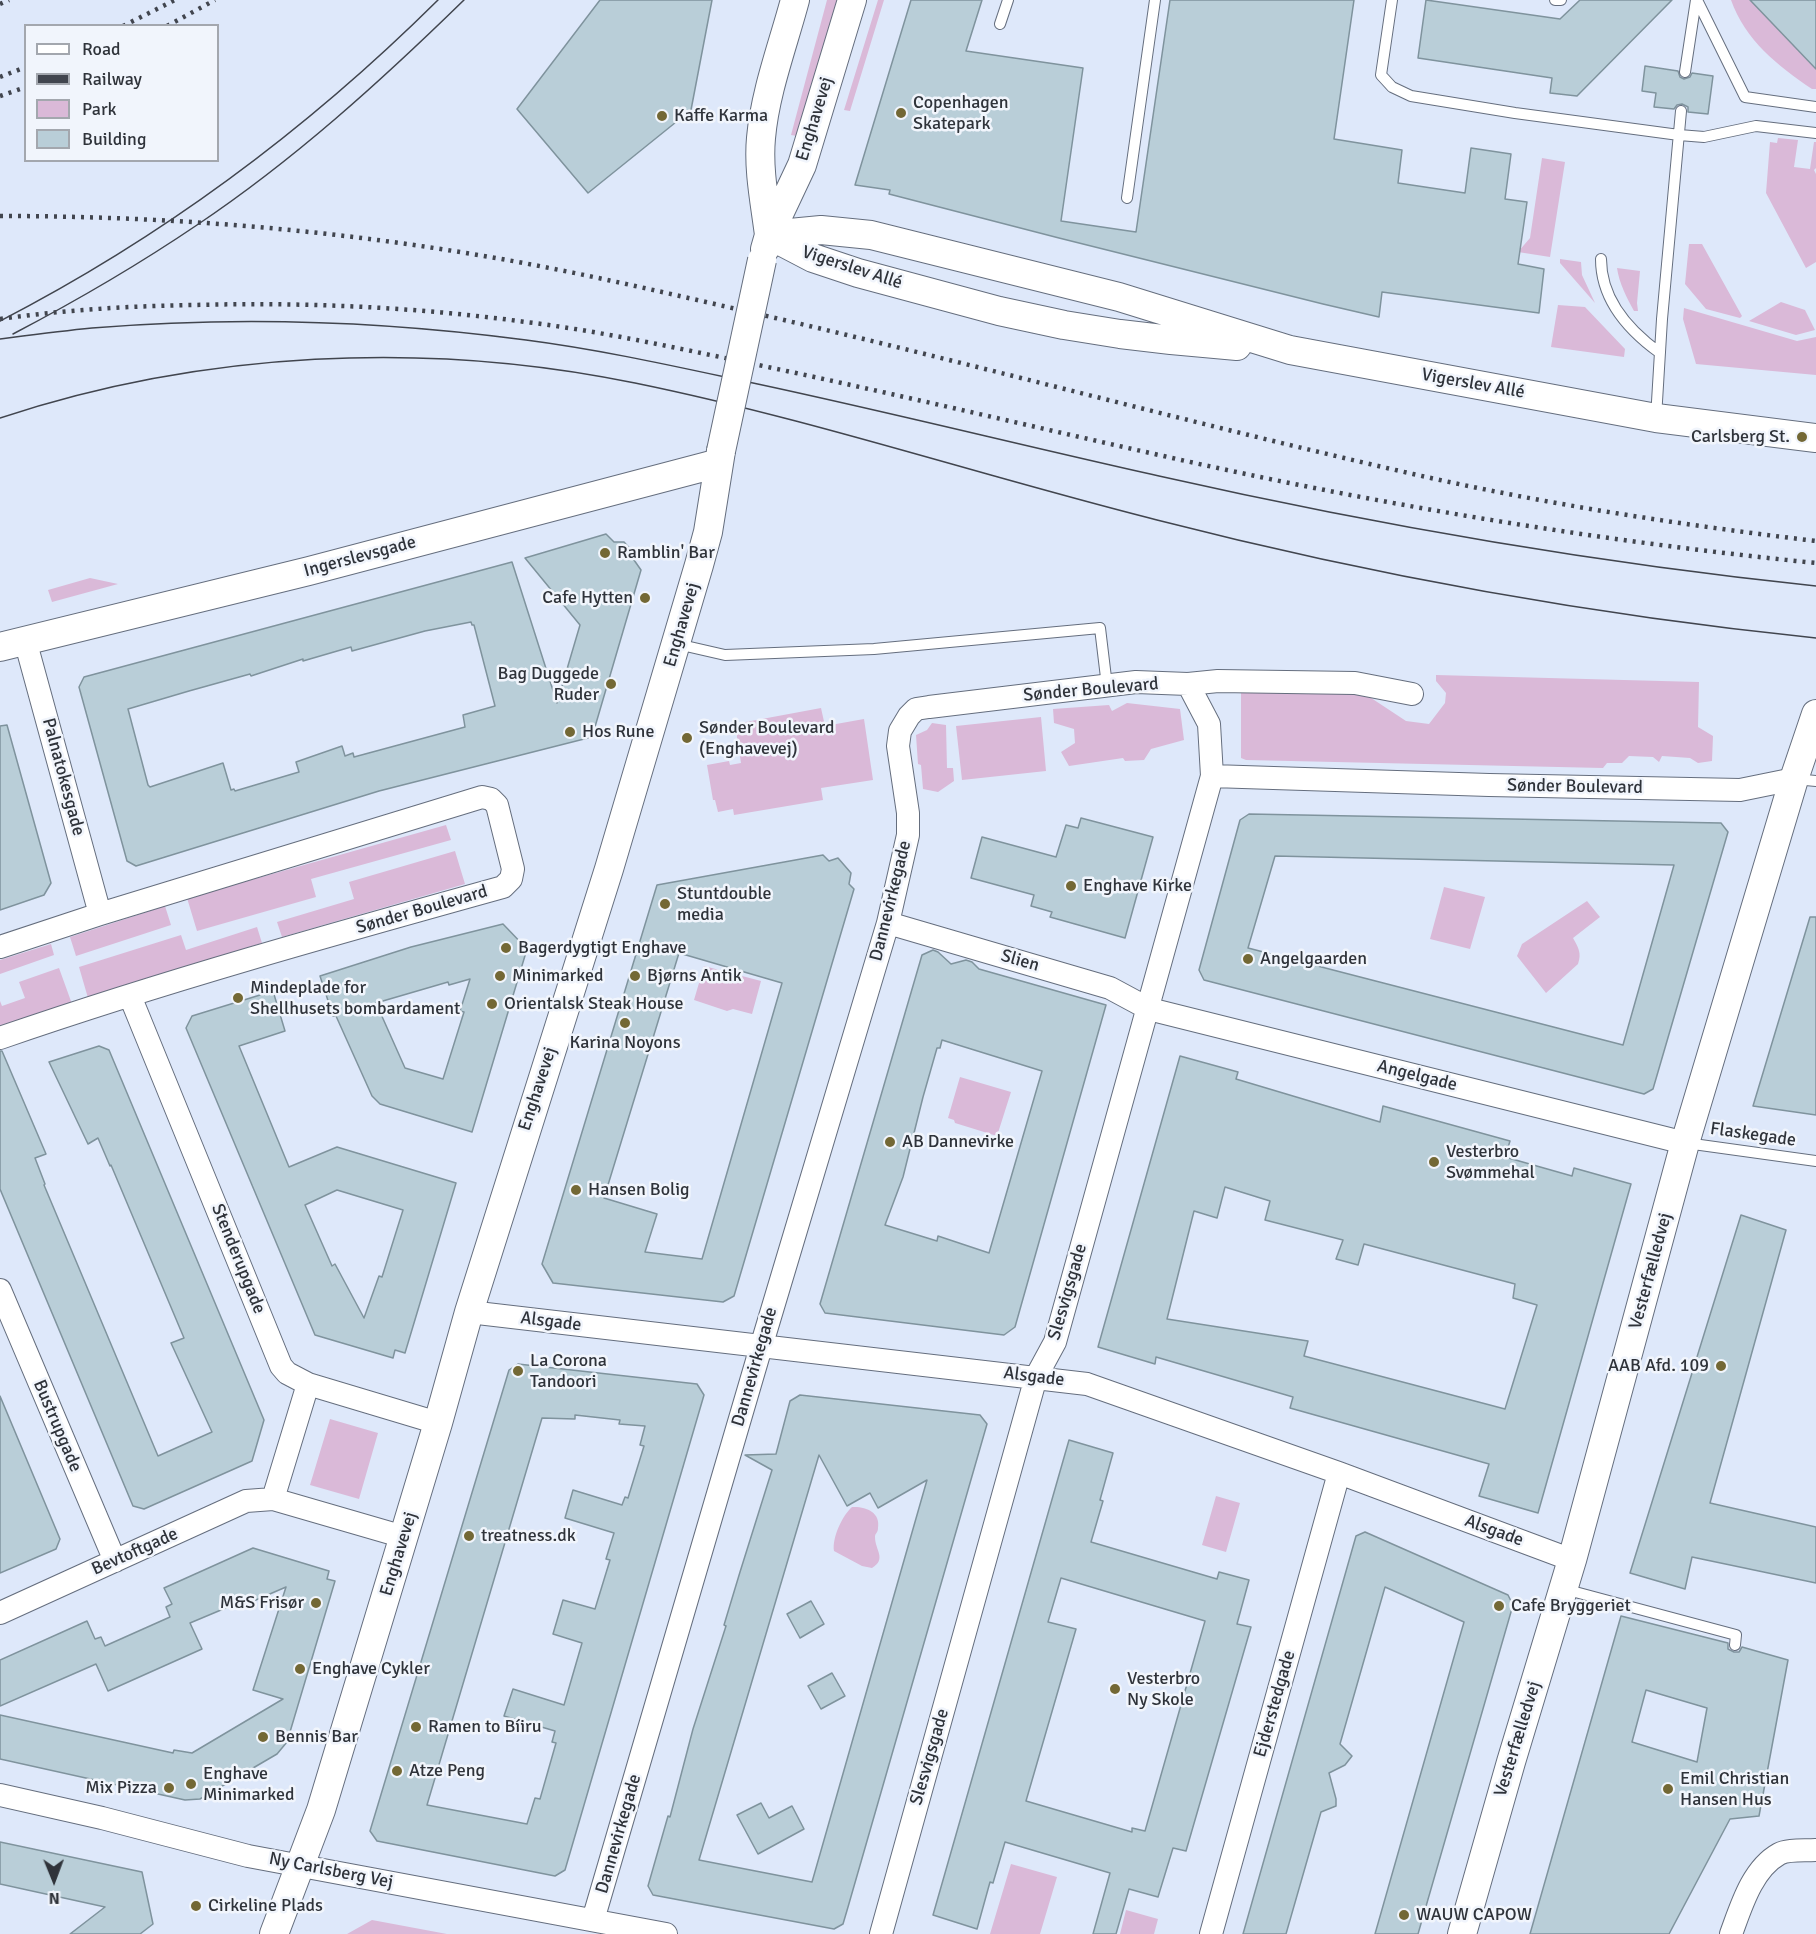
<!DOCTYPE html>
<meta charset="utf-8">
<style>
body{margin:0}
#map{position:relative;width:1816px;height:1934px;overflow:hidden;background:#dee8fa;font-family:Signika,sans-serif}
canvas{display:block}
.legend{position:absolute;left:24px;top:24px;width:195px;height:138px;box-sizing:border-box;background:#f1f5fc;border:2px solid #a3a7ae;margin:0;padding:8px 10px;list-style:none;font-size:18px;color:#2f333a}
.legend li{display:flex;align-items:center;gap:12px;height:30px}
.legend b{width:30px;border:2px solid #a3a7ae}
.north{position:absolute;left:24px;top:1850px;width:60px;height:60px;-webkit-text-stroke:4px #f1f5fc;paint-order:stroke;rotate:179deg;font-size:16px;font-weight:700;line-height:24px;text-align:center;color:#2f333a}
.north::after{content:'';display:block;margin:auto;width:21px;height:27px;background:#2f333a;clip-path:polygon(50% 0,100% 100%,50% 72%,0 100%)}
</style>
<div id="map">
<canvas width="1816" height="1934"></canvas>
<ul class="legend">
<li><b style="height:8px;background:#fff"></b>Road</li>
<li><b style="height:8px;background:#41454e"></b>Railway</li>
<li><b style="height:16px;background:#dab9d8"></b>Park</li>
<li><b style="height:16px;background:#b9ced8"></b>Building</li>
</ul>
<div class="north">N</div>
</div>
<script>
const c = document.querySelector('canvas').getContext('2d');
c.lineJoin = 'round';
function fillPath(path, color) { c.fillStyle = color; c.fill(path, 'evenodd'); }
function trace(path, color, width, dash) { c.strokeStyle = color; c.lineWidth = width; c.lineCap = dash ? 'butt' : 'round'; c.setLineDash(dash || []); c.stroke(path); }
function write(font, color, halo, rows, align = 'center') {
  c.font = font + ' Signika,sans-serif'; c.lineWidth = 5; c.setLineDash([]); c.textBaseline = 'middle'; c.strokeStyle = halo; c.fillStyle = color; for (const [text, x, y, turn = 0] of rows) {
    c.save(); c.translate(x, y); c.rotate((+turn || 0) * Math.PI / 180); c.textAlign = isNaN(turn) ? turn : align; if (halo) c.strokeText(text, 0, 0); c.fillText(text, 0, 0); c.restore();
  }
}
fillPath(new Path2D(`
 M 827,0 L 838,0 L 797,136 L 791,135 Z
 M 878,0 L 884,0 L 850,111 L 844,110 Z
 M 1731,0 L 1750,0 L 1816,69 L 1816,89 L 1812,89 C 1778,66 1745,40 1731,0 Z
 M 1778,138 L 1798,140 L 1794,167 L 1810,169 L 1814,142 L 1816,142 L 1816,168 L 1814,170 L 1816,174 L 1816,262 L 1806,268 L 1766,193 L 1770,142 L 1777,143 Z
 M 1542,158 L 1565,162 L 1550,257 L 1518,252 L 1530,238 Z
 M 1689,244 L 1702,244 L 1742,316 L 1740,318 L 1706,309 L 1685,284 Z
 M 1560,259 L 1581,262 L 1582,275 L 1595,303 L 1560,263 Z
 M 1617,268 L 1640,271 L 1637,303 L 1638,311 L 1634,311 C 1627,298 1619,283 1617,268 Z
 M 1781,302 L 1805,310 L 1815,330 L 1796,335 L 1749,321 Z
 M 1558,305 L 1585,307 L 1625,349 L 1624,357 L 1551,347 Z
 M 1684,308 L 1797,341 L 1816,337 L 1816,375 L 1696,364 L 1683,319 Z
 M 90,578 L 118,584 L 52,602 L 48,590 Z
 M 1436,675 L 1699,682 L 1698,727 L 1713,736 L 1712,761 L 1698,763 L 1690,758 L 1662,756 L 1659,762 L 1653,757 L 1629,756 L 1622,763 L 1607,763 L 1603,768 L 1246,760 L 1241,758 L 1241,687 L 1356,688 L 1406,721 L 1429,724 L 1445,703 L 1446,693 L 1436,681 Z
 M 1127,703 L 1180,709 L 1184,740 L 1151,749 L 1144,760 L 1125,761 L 1123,758 L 1069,766 L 1061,752 L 1075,743 L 1074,729 L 1054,723 L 1053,709 L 1109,705 L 1112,711 Z
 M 821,708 L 825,726 L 864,719 L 873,780 L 821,788 L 823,800 L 734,815 L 733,809 L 718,812 L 715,800 L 713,800 L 707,765 L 729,761 L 730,765 L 741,763 L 735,724 Z
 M 1041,717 L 1046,771 L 962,780 L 956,726 Z
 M 932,723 L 946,725 L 947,768 L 953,768 L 954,781 L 938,792 L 923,789 L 921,765 L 918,764 L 916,735 L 927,730 Z
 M 446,825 L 451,840 L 311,879 L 316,897 L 197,931 L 187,898 Z
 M 455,851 L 465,884 L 282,937 L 277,922 L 354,899 L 349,882 Z
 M 1444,887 L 1485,897 L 1470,949 L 1430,939 Z
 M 1587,901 L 1600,917 L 1573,938 C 1578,947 1582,953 1578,964 L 1546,993 L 1517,956 L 1522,944 Z
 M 165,906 L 171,925 L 76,956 L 70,937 Z
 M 257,927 L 262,943 L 88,998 L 79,967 L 181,935 L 186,950 Z
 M 51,944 L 54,955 L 0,974 L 0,960 Z
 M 704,966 L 761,981 L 752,1014 L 733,1009 L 727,1011 L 694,1000 Z
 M 59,968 L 72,1004 L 0,1028 L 0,1001 L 2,1006 L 25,998 L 19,982 Z
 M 960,1077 L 1011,1092 L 997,1136 L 955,1123 L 954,1120 L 948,1118 Z
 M 330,1419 L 378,1433 L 359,1499 L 310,1485 Z
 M 1216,1496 L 1240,1503 L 1226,1552 L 1202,1545 Z
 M 852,1507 C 865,1506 881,1512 878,1528 C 878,1533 875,1533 875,1537 C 875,1550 887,1559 872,1568 L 862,1566 L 834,1551 C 832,1538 842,1516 852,1507 Z
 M 1011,1864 L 1057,1877 L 1040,1934 L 990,1934 Z
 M 1126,1910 L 1158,1919 L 1154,1934 L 1120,1934 Z
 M 372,1920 L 447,1934 L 347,1934 Z`), '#dab9d8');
const building = new Path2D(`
 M 600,0 L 712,0 L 691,110 L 588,193 L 517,109 Z
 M 911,0 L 982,0 L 966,51 L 1083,68 L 1061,221 L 1136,232 L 1170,0 L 1354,0 L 1334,139 L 1402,150 L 1398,183 L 1465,193 L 1471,148 L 1511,154 L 1505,199 L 1527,202 L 1518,264 L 1544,269 L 1539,313 L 1382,292 L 1379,317 L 1323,304 L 1059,238 L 889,194 L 890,190 L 855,185 Z
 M 1426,0 L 1560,19 L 1580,0 L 1672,0 L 1577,96 L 1550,93 L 1552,78 L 1418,58 Z
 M 1750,0 L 1816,0 L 1816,69 Z
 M 1645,66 L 1678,71 L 1680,77 L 1684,79 L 1690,77 L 1692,73 L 1713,76 L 1708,114 L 1688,112 L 1688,107 L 1682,104 L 1677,105 L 1674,109 L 1654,107 L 1656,93 L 1642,91 Z
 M 606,534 L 614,542 L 624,542 L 633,552 L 634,560 L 641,570 L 592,737 L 379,791 L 136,866 L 127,861 L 79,687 L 84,677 L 512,562 L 557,703 L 580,625 L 525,558 ZM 471,622 L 472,625 L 474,625 L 495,706 L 463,715 L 465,727 L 354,757 L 353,753 L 345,756 L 342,746 L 296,762 L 299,772 L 235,791 L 234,789 L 231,790 L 223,763 L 150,787 L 148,785 L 128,709 L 189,691 L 250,674 L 251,676 L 303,659 L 303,661 L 351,647 L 352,651 L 425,631 Z
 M 7,725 L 51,883 L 44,895 L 0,910 L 0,726 Z
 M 1249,814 L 1721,823 L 1728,832 L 1653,1089 L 1644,1094 L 1204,980 L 1199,970 L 1240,820 ZM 1275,856 L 1674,865 L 1623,1045 L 1248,948 Z
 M 1081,818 L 1153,837 L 1125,938 L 1050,917 L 1052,912 L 1031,906 L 1034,895 L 971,878 L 982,837 L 1056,857 L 1066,825 L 1078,828 Z
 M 823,855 L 829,861 L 838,858 L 851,873 L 849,884 L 854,889 L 734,1296 L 723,1302 L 553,1283 L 542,1264 L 657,885 ZM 679,953 L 782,983 L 702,1259 L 645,1252 L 657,1214 L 604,1198 Z
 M 1810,917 L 1816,917 L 1816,1115 L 1753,1106 Z
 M 503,924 L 527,949 L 472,1132 L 380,1104 L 372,1096 L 336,1016 L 333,1016 L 320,976 L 411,947 ZM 470,979 L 460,1011 L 464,1012 L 443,1079 L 405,1068 L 376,1003 L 448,982 L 449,985 Z
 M 933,950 L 938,952 L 951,964 L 966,960 L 972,962 L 979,969 L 1106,1005 L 1015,1327 L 1004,1335 L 825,1313 L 820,1304 L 922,955 ZM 942,1040 L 1042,1071 L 989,1253 L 938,1236 L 937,1241 L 885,1225 L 903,1177 L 923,1097 L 937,1048 L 940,1048 Z
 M 273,991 L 285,1031 L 239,1046 L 289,1167 L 337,1147 L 456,1183 L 405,1353 L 395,1350 L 393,1358 L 315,1335 L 186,1028 L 192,1016 ZM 337,1190 L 403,1210 L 382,1277 L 379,1276 L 364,1318 L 335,1264 L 332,1266 L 305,1205 Z
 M 99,1046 L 109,1050 L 264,1420 L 252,1461 L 144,1509 L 133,1506 L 0,1189 L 0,1051 L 2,1051 L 46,1154 L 35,1158 L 45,1184 L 44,1185 L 158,1456 L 212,1432 L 171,1343 L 184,1338 L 111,1165 L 110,1166 L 98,1138 L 88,1144 L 49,1062 Z
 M 1180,1056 L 1238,1072 L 1236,1079 L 1380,1122 L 1383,1106 L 1510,1141 L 1505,1157 L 1572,1176 L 1574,1168 L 1631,1184 L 1538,1513 L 1479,1496 L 1489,1464 L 1290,1408 L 1293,1397 L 1156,1357 L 1155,1364 L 1098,1347 ZM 1225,1187 L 1270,1201 L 1265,1220 L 1343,1240 L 1336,1259 L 1358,1265 L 1364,1244 L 1515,1284 L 1513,1298 L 1537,1305 L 1505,1409 L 1304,1356 L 1308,1341 L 1167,1319 L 1194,1211 L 1217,1218 Z
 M 1741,1215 L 1786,1230 L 1710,1503 L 1816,1527 L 1816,1583 L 1692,1557 L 1685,1589 L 1630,1573 Z
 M 518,1364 L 697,1384 L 704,1395 L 565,1870 L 555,1876 L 377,1841 L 370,1831 L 509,1370 ZM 575,1415 L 620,1420 L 619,1424 L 645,1426 L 640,1445 L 644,1446 L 628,1498 L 625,1497 L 622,1505 L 573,1490 L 565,1518 L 614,1533 L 606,1559 L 610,1560 L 595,1609 L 563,1600 L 553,1634 L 582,1643 L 564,1705 L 513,1689 L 504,1716 L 555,1731 L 552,1742 L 556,1743 L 540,1799 L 535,1798 L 527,1824 L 427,1805 L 542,1418 L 575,1419 Z
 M 800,1395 L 980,1415 L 987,1424 L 848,1907 L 843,1924 L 834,1929 L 653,1895 L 648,1886 L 668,1816 L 670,1817 L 693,1729 L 726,1626 L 724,1625 L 740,1572 L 772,1470 L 745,1455 L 776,1454 L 790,1401 ZM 819,1455 L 847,1506 L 870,1493 L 878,1508 L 927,1480 L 812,1882 L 699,1860 Z
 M 0,1396 L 60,1539 L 56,1549 L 0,1573 Z
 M 1069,1440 L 1113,1453 L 1100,1500 L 1103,1501 L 1091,1542 L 1217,1579 L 1219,1572 L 1249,1580 L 1237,1624 L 1251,1627 L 1186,1851 L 1173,1848 L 1158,1897 L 1129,1889 L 1116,1934 L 1093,1934 L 1110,1873 L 1005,1842 L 993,1883 L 990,1882 L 977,1929 L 933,1915 ZM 1061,1578 L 1205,1621 L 1145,1831 L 1132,1828 L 1132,1832 L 1026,1801 L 1076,1629 L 1048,1622 Z
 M 1365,1532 L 1508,1595 L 1513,1605 L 1418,1934 L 1375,1934 L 1464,1622 L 1385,1587 L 1340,1744 L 1352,1756 L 1345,1765 L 1329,1773 L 1336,1799 L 1336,1806 L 1321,1812 L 1286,1934 L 1243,1934 L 1356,1536 Z
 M 253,1548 L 329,1571 L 327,1579 L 335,1581 L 287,1742 L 277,1754 L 200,1799 L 185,1800 L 0,1759 L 0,1715 L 173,1753 L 174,1750 L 192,1753 L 283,1699 L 253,1690 L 286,1587 L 242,1606 L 240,1602 L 190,1623 L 202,1649 L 108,1691 L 96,1664 L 0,1706 L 0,1660 L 87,1621 L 95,1639 L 101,1637 L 105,1646 L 170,1617 L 166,1607 L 172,1604 L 164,1588 Z
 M 811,1601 L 824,1624 L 800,1638 L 787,1614 Z
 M 1621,1616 L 1728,1643 L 1728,1649 L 1734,1652 L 1739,1652 L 1742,1647 L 1788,1660 L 1759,1816 L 1730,1819 L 1669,1934 L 1530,1934 ZM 1646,1690 L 1707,1708 L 1697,1762 L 1632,1742 Z
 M 832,1673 L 845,1696 L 821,1709 L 808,1686 Z
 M 761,1803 L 769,1818 L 792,1806 L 804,1829 L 758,1854 L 737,1815 Z
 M 0,1842 L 142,1872 L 153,1924 L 140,1934 L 70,1934 L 105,1907 L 0,1884 Z`);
fillPath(building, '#b9ced8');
trace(building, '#7f939d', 1.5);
const service = new Path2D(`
 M 1392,0 L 1381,75 L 1392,87 L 1411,96 L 1515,113 L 1679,135 L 1704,137 L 1756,126 L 1816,133
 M 1555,0 L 1561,0
 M 1697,0 L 1745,97 L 1816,107
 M 1000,24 L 1008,0
 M 1685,72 L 1696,0
 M 1127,198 L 1155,0
 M 1601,259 C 1601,300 1628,330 1660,353
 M 1656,418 L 1662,319 L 1681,111
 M 677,644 L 725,655 L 874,649 L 1100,628 L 1107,686
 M 1795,779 L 1816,781
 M 1686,1143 L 1816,1161
 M 1564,1589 L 1736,1635 L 1735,1645`);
const minor = new Path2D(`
 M 25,640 L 100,914
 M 1212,776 L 1489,785 L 1740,790 L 1794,779
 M 888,923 L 1110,988 L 1149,1009 L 1685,1143
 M 0,947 L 100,914 L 482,797 L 491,799 L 497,805 L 513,869 L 511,879 L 503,887 C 334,934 165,981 0,1038
 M 130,996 L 281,1366 L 287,1373 L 308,1384 L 438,1423
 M 0,1290 L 115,1561
 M 469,1312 L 1087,1384 L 1339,1473 L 1572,1560
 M 273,1499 L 308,1384
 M 0,1613 L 246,1501 L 273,1499 L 404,1537
 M 0,1795 L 102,1818 L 248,1856 L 666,1934
 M 593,1920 L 761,1347 L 888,923 L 908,835 L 908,813 L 898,746 L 900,731 L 909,716 L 916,709 L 929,707 L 1136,682 L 1188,684 L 1218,681 L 1355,683 L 1412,694
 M 881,1934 L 1036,1377 L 1055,1342 L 1212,776 L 1209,724 L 1188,684
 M 1211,1934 L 1339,1473
 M 1731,1934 C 1741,1907 1752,1869 1779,1854 C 1788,1849 1805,1851 1816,1850`);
const tertiary = new Path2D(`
 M 769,235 L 821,230 L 871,235 L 1119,297 L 1290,350 L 1656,418 L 1816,438
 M 769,235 L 813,258 L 858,273 L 999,311 L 1064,325 L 1120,334 L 1171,340 L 1237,346
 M 769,235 C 765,203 758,170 761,138 C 765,92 783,45 795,0
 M 765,249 L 769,235 L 802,165 L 852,0
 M 0,647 L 309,571 L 719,463
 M 274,1934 L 321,1810 L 438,1423 L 469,1312 L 609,869 L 699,565 L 708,532 L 721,451
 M 1462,1934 L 1511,1762 L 1572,1560 L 1685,1143 L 1794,779 L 1816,714`);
trace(service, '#656e7e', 12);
trace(minor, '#656e7e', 24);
trace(tertiary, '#656e7e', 30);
trace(service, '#fff', 10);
trace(minor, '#fff', 22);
trace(tertiary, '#fff', 28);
trace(new Path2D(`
 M 0,321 C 163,237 308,129 438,0
 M 13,334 C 76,301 138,265 197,225 C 294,160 381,81 464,0
 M 0,339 C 31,335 61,331 92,328 C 236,316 383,321 526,340 C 603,350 678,367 753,383 C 889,412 1024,446 1159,476 C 1376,525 1595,563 1816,586
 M 0,418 C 202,351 426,340 635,383 C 811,419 982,476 1157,520 C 1375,576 1592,615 1816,638`), '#41454e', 1.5);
trace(new Path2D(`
 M 0,4 L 9,0
 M 123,26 L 175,0
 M 167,26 L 215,0
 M 0,77 L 26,67
 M 0,96 L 26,87
 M 0,216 C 158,216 315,228 472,254 C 564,269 654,290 745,311 C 968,362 1189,423 1413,474 C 1545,504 1681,525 1816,541
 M 0,319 C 64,310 129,306 194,305 C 304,302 416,307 526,322 C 599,331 672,347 744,362 C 883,391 1021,424 1159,455 C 1375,504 1596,541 1816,563`), '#41454e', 4.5, [3, 6]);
const tertiaryBridge = new Path2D(`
 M 721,451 L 762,260`);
trace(tertiaryBridge, '#656e7e', 30, []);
trace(tertiaryBridge, '#fff', 28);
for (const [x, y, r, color] of [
 [901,113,6,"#736835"],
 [662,116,6,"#736835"],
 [1802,437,6,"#736835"],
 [605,553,6,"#736835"],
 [645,598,6,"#736835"],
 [611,684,6,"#736835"],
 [570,732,6,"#736835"],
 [687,738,6,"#736835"],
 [1071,886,6,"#736835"],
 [665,904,6,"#736835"],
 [506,948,6,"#736835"],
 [1248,959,6,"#736835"],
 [500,976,6,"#736835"],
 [635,976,6,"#736835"],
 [238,998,6,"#736835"],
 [492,1004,6,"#736835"],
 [625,1023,6,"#736835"],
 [890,1142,6,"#736835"],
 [1434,1162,6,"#736835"],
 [576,1190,6,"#736835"],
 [1721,1366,6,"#736835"],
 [518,1371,6,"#736835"],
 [469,1536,6,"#736835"],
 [316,1603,6,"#736835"],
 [1499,1606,6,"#736835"],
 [300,1669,6,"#736835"],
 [1115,1689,6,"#736835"],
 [416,1727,6,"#736835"],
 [263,1737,6,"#736835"],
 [397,1771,6,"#736835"],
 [191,1784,6,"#736835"],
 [169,1788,6,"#736835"],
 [1668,1789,6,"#736835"],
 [196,1906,6,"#736835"],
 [1404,1915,6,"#736835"]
]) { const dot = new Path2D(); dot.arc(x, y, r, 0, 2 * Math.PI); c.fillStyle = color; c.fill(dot); trace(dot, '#f1f5fc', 2); }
write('18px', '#2f333a', '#f1f5fc', [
 ["Copenhagen",913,103],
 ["Skatepark",913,124],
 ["Kaffe Karma",674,116],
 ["Carlsberg St.",1790,437,"right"],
 ["Ramblin' Bar",617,553],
 ["Cafe Hytten",633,598,"right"],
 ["Bag Duggede",599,674,"right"],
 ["Ruder",599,695,"right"],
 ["Sønder Boulevard",699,728],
 ["(Enghavevej)",699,749],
 ["Hos Rune",582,732],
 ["Enghave Kirke",1083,886],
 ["Stuntdouble",677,894],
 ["media",677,915],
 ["Bagerdygtigt Enghave",518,948],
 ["Angelgaarden",1260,959],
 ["Minimarked",512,976],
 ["Bjørns Antik",647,976],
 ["Mindeplade for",250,988],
 ["Shellhusets bombardament",250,1009],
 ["Orientalsk Steak House",504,1004],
 ["Karina Noyons",625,1043,"center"],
 ["AB Dannevirke",902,1142],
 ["Vesterbro",1446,1152],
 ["Svømmehal",1446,1173],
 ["Hansen Bolig",588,1190],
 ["La Corona",530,1361],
 ["Tandoori",530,1382],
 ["AAB Afd. 109",1709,1366,"right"],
 ["treatness.dk",481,1536],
 ["M&S Frisør",304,1603,"right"],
 ["Cafe Bryggeriet",1511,1606],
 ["Enghave Cykler",312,1669],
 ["Vesterbro",1127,1679],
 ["Ny Skole",1127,1700],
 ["Ramen to Bíiru",428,1727],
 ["Bennis Bar",275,1737],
 ["Atze Peng",409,1771],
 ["Enghave",203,1774],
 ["Minimarked",203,1795],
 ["Emil Christian",1680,1779],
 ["Hansen Hus",1680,1800],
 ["Mix Pizza",157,1788,"right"],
 ["Cirkeline Plads",208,1906],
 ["WAUW CAPOW",1416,1915]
], 'left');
write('18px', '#2f333a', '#f1f5fc', [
 ["Enghavevej",815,119,-73],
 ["Vigerslev Allé",852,268,18],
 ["Vigerslev Allé",1473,384,10],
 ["Ingerslevsgade",360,557,-15],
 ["Enghavevej",682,625,-74],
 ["Sønder Boulevard",1091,690,-5],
 ["Palnatokesgade",63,777,75],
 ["Sønder Boulevard",1575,787,1],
 ["Dannevirkegade",891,901,-76],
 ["Sønder Boulevard",422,910,-16],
 ["Slien",1020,961,16],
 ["Angelgade",1417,1076,14],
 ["Enghavevej",538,1089,-72],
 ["Flaskegade",1753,1135,8],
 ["Stenderupgade",238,1259,68],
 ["Vesterfælledvej",1651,1271,-75],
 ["Slesvigsgade",1068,1292,-74],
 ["Alsgade",551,1322,7],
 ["Dannevirkegade",755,1367,-74],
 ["Alsgade",1034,1377,7],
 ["Bustrupgade",57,1426,67],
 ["Alsgade",1494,1531,20],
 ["Bevtoftgade",135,1552,-24],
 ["Enghavevej",399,1554,-73],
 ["Ejderstedgade",1275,1704,-74],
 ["Vesterfælledvej",1518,1739,-73],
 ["Slesvigsgade",930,1757,-74],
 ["Dannevirkegade",619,1834,-74],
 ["Ny Carlsberg Vej",331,1871,11]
]);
</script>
